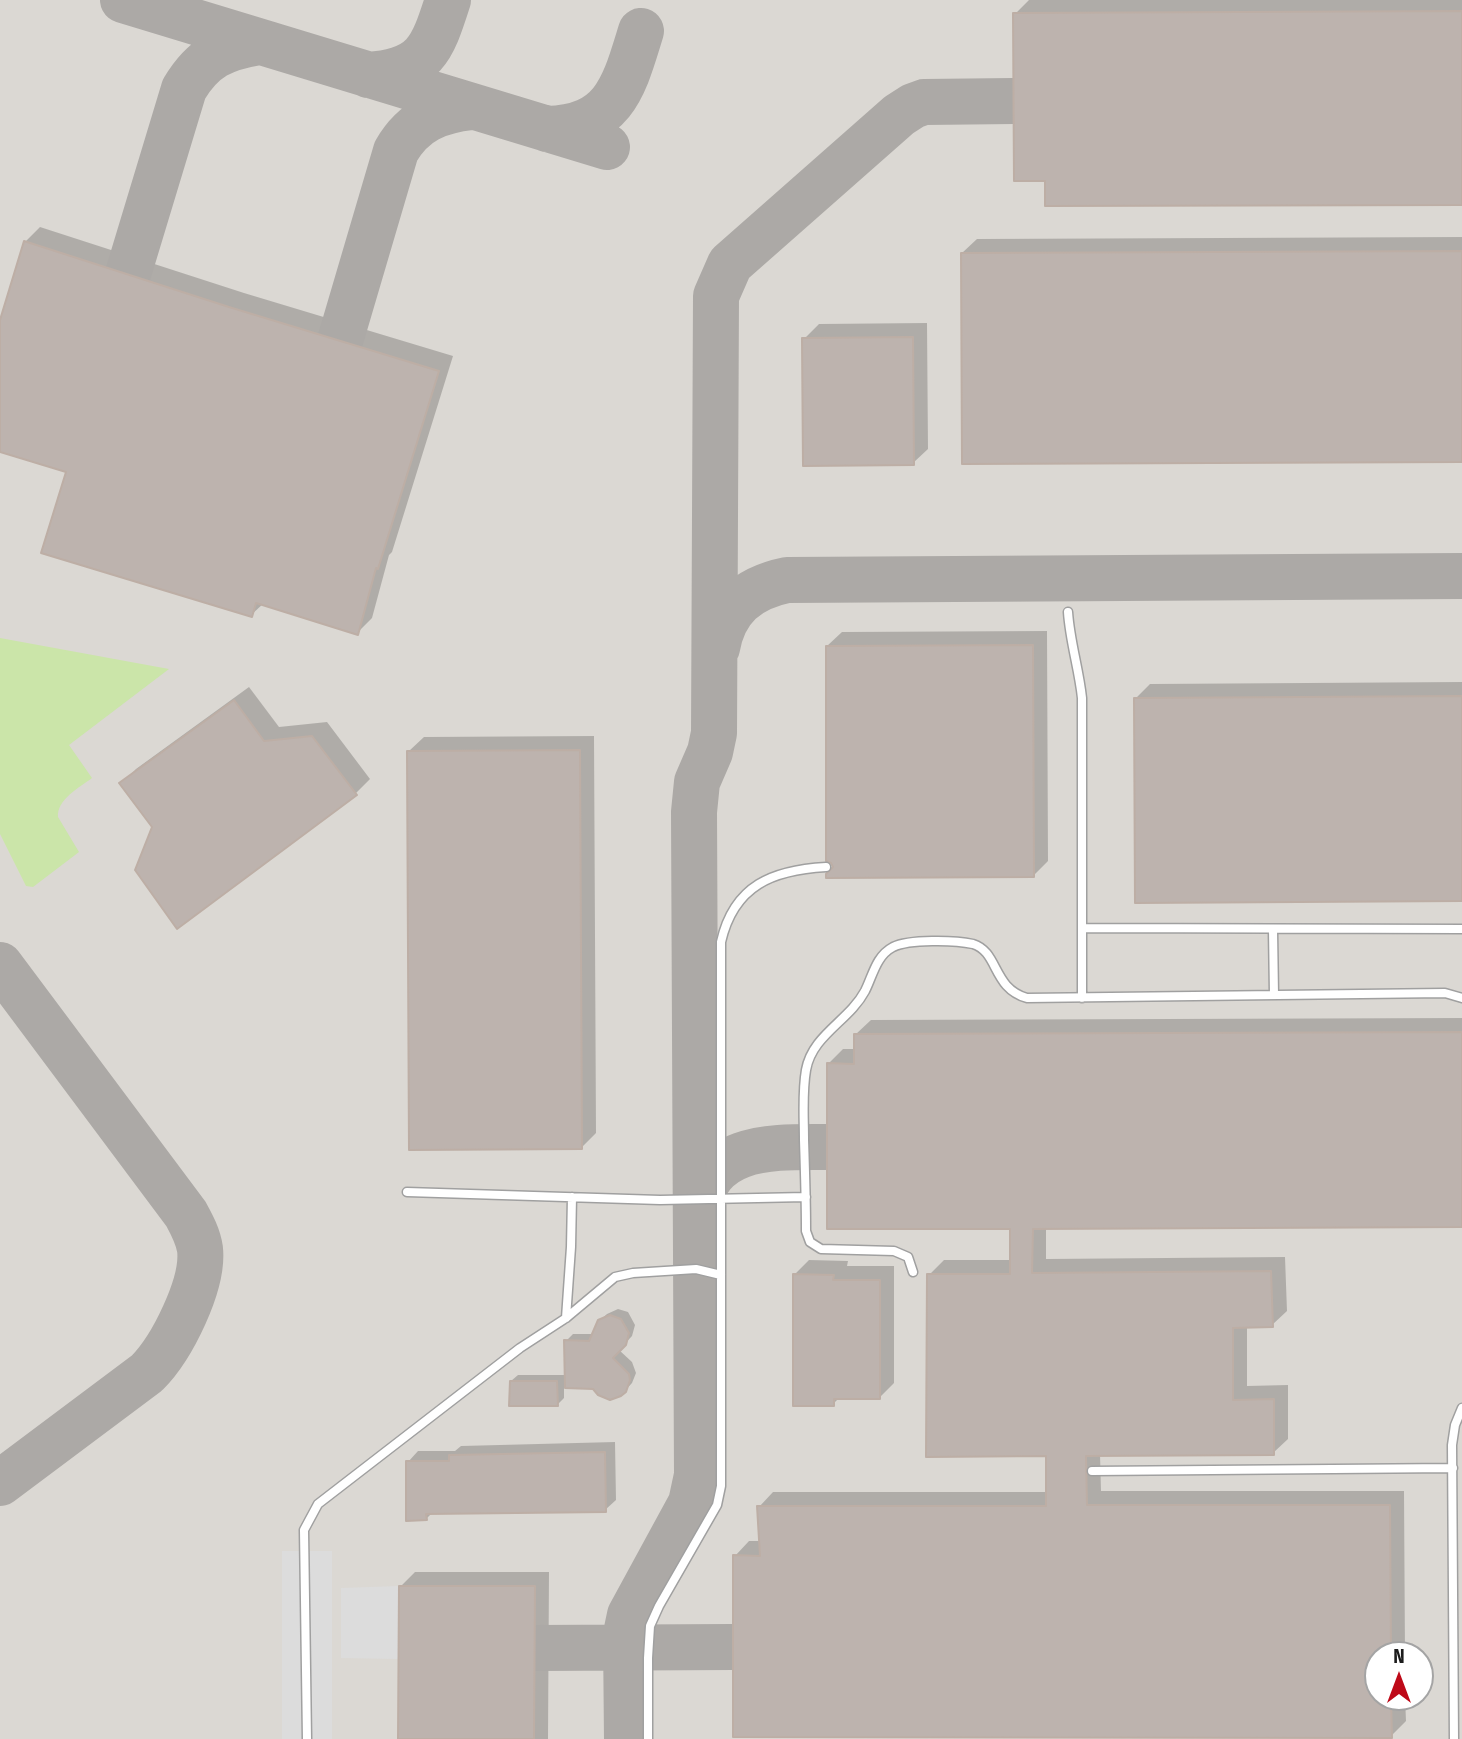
<!DOCTYPE html>
<style>
body{margin:0}
#map{position:relative;width:1462px;height:1739px;overflow:hidden;background:#ede8e2;font-family:"Fira Sans Condensed",sans-serif}
canvas{display:block}
.north{position:absolute;left:1364px;top:1641px;width:70px;height:70px;box-sizing:border-box;background:#fff;border:2px solid #a4a4a4;border-radius:50%;rotate:0deg;font-size:19px;font-weight:700;line-height:28px;text-align:center;color:#1c1c1c}
.north::after{content:'';display:block;margin:auto;width:24px;height:32px;background:#be0918;clip-path:polygon(50% 0,100% 100%,50% 72%,0 100%)}
</style>
<div id="map">
<canvas width="1462" height="1739"></canvas>
<div class="north">N</div>
</div>
<script>
const c = document.querySelector('canvas').getContext('2d');
c.lineJoin = 'round';
function fillPath(path, color) { c.fillStyle = color; c.fill(path, 'evenodd'); }
function trace(path, color, width, dash) { c.strokeStyle = color; c.lineWidth = width; c.lineCap = dash ? 'butt' : 'round'; c.setLineDash(dash || []); c.stroke(path); }
fillPath(new Path2D(`
 M 0,0 L 1462,0 L 1462,1739 L 0,1739 ZM 1378,1655 L 1420,1655 L 1420,1697 L 1378,1697 Z`), '#dbd8d3');
fillPath(new Path2D(`
 M 0,638 L 169,669 L 69,745 L 92,778 C 79,788 57,799 58,817 L 79,852 L 33,887 L 26,886 L 0,834 Z`), '#cbe5a9');
fillPath(new Path2D(`
 M 282,1551 L 332,1551 L 332,1739 L 282,1739 Z
 M 399,1586 L 399,1659 L 341,1658 L 341,1588 Z`), '#dcdcdc');
fillPath(new Path2D(`
 M 1029,0 L 1462,0 L 1462,203 L 1047,179 L 1015,14 Z
 M 40,227 L 244,293 L 453,356 L 392,552 L 389,555 L 372,618 L 357,633 L 264,603 L 251,615 L 68,471 L 0,450 L 0,327 L 25,242 Z
 M 1462,237 L 1462,460 L 962,253 L 977,239 Z
 M 927,323 L 928,449 L 913,463 L 804,339 L 819,324 Z
 M 1047,631 L 1048,861 L 1033,876 L 835,868 L 827,646 L 842,632 Z
 M 1462,682 L 1462,899 L 1135,699 L 1150,684 Z
 M 249,687 L 279,727 L 327,722 L 370,779 L 356,793 L 178,926 L 154,827 L 121,784 L 136,769 Z
 M 594,736 L 596,1133 L 581,1148 L 409,751 L 424,737 Z
 M 1462,1018 L 1462,1225 L 1046,1227 L 1046,1259 L 1285,1257 L 1287,1311 L 1272,1325 L 1247,1326 L 1247,1386 L 1288,1385 L 1288,1439 L 1273,1453 L 1100,1454 L 1101,1491 L 1404,1491 L 1405,1655 L 1378,1655 L 1378,1697 L 1405,1697 L 1406,1721 L 1391,1736 L 735,1556 L 749,1541 L 761,1541 L 759,1507 L 773,1492 L 1047,1492 L 1047,1455 L 929,1275 L 944,1260 L 1012,1260 L 1012,1227 L 829,1063 L 843,1049 L 856,1049 L 856,1034 L 871,1020 Z
 M 809,1260 L 848,1261 L 847,1266 L 894,1266 L 894,1383 L 879,1398 L 839,1398 L 833,1404 L 794,1275 Z
 M 618,1309 L 628,1312 L 635,1325 L 632,1336 L 619,1350 L 632,1362 L 636,1373 L 632,1383 L 621,1395 L 594,1387 L 564,1387 L 564,1398 L 557,1405 L 511,1381 L 518,1375 L 567,1375 L 566,1341 L 573,1334 L 594,1334 L 599,1321 L 607,1314 Z
 M 615,1442 L 616,1500 L 605,1510 L 432,1513 L 426,1519 L 408,1462 L 418,1451 L 455,1451 L 461,1446 Z
 M 415,1572 L 549,1572 L 548,1739 L 400,1739 L 401,1586 Z`), '#0003');
trace(new Path2D(`
 M 123,0 L 607,147
 M 368,75 C 425,71 432,50 448,0
 M 547,129 C 615,127 624,86 641,31
 M 128,274 L 184,89 C 203,57 223,48 259,42
 M 340,341 L 396,151 C 414,120 438,111 472,107
 M 717,648 C 724,608 748,588 787,580 L 1462,576
 M 0,965 L 186,1214 C 192,1225 198,1236 200,1249 C 204,1284 172,1348 147,1373 L 0,1483
 M 697,1214 C 706,1143 773,1147 827,1147
 M 535,1648 L 733,1647
 M 627,1739 L 626,1634 L 630,1615 L 691,1503 L 697,1475 L 694,812 L 697,782 L 710,752 L 714,733 L 716,296 L 730,264 L 899,115 L 913,106 L 924,102 L 1014,101`), '#aca9a6', 46);
const building = new Path2D(`
 M 1462,11 L 1462,205 L 1045,206 L 1045,181 L 1014,181 L 1013,13 Z
 M 24,241 L 229,307 L 439,371 L 378,569 L 376,568 L 358,635 L 256,603 L 252,617 L 41,553 L 66,472 L 0,452 L 0,320 Z
 M 1462,251 L 1462,462 L 962,464 L 961,253 Z
 M 913,337 L 914,465 L 803,466 L 802,338 Z
 M 1033,645 L 1034,877 L 826,878 L 826,874 L 833,867 L 831,863 L 826,861 L 826,646 Z
 M 1462,696 L 1462,901 L 1135,903 L 1134,698 Z
 M 234,700 L 264,741 L 312,736 L 357,795 L 177,929 L 135,870 L 152,827 L 119,783 Z
 M 580,750 L 582,1149 L 409,1150 L 407,751 Z
 M 1462,1032 L 1462,1227 L 1033,1229 L 1032,1273 L 1271,1271 L 1273,1327 L 1233,1328 L 1233,1400 L 1274,1399 L 1274,1455 L 1086,1456 L 1087,1505 L 1390,1505 L 1391,1655 L 1378,1655 L 1378,1697 L 1391,1697 L 1392,1738 L 733,1737 L 733,1555 L 760,1556 L 757,1506 L 1046,1506 L 1046,1456 L 926,1457 L 927,1274 L 1010,1274 L 1010,1229 L 827,1229 L 827,1063 L 854,1064 L 854,1034 Z
 M 793,1274 L 834,1275 L 833,1280 L 880,1280 L 880,1399 L 834,1399 L 834,1406 L 793,1406 Z
 M 610,1315 L 621,1319 L 629,1333 L 626,1345 L 613,1358 L 629,1374 L 630,1380 L 626,1392 L 621,1396 L 610,1400 L 598,1395 L 593,1389 L 565,1388 L 564,1340 L 589,1341 L 598,1320 Z
 M 510,1381 L 557,1381 L 558,1406 L 509,1406 Z
 M 605,1452 L 606,1512 L 426,1514 L 427,1520 L 406,1521 L 406,1461 L 449,1461 L 449,1455 Z
 M 399,1586 L 535,1586 L 534,1739 L 398,1739 Z`);
fillPath(building, '#bdb3ae');
trace(building, '#bdaea5', 2);
const lane = new Path2D(`
 M 1068,612 C 1070,642 1079,669 1082,698 L 1082,998
 M 1083,928 L 1462,929
 M 1273,930 L 1274,995
 M 407,1192 L 660,1200 L 806,1197
 M 913,1272 L 908,1257 L 894,1251 L 821,1249 L 810,1242 L 806,1231 C 806,1200 805,1170 804,1140 C 804,1117 802,1093 806,1070 C 812,1035 849,1021 865,991 C 873,975 876,956 893,947 C 909,939 955,940 973,944 C 999,952 992,988 1027,998 L 1445,993 L 1462,998
 M 566,1318 L 571,1247 L 572,1197
 M 1092,1471 L 1453,1468
 M 307,1739 L 304,1530 L 318,1504 L 520,1348 L 566,1318 L 615,1277 L 633,1273 L 696,1269 L 721,1275
 M 648,1739 L 648,1658 L 650,1626 L 659,1606 L 717,1505 L 721,1486 L 721,942 C 734,885 773,870 826,867
 M 1454,1739 L 1452,1445 L 1455,1425 L 1462,1408`);
trace(lane, '#a0a0a0', 11);
trace(lane, '#fff', 8);
</script>
